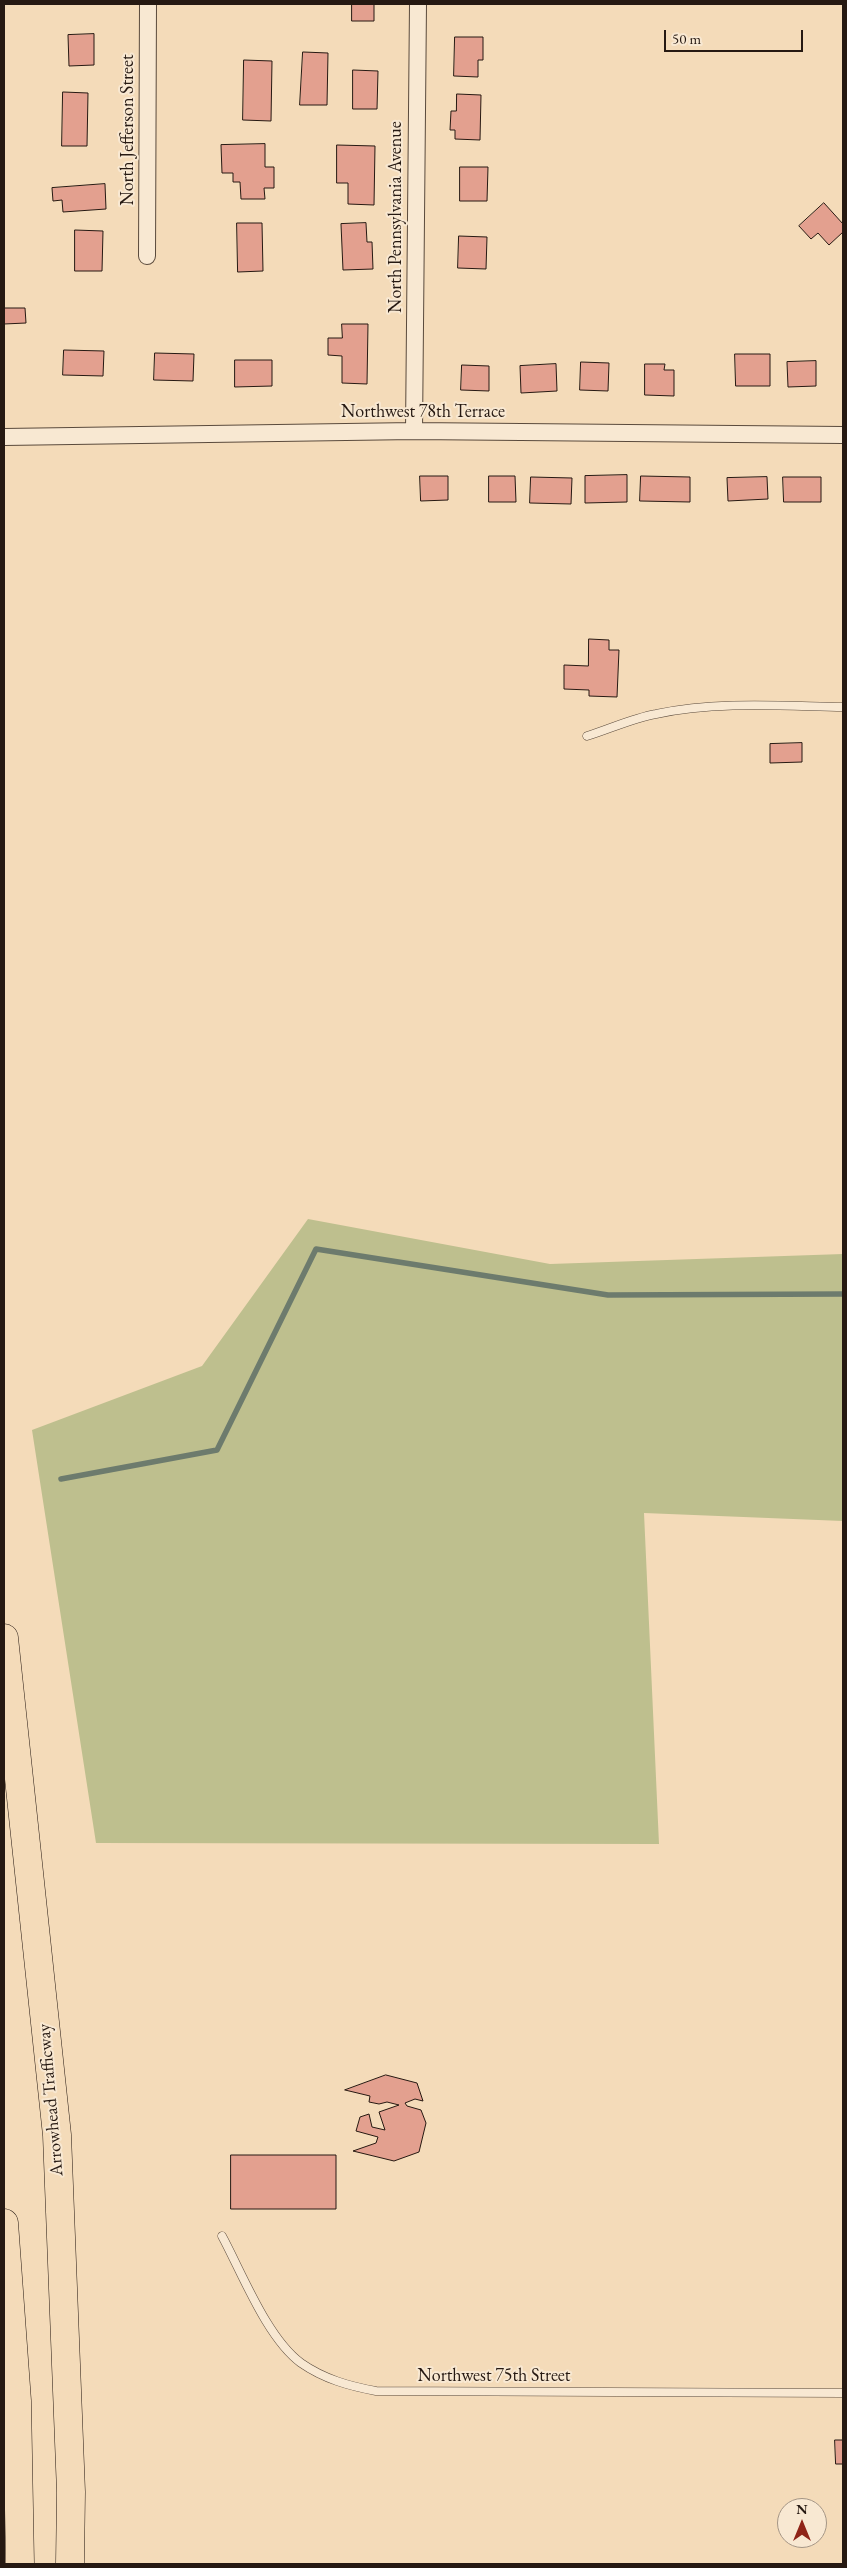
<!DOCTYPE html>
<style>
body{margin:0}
#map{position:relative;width:847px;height:2568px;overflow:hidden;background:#f4dbb9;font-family:"EB Garamond",serif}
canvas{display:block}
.frame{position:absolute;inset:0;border:5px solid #261912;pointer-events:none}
.north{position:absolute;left:777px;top:2498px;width:50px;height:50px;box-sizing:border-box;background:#f8e8d2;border:1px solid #a49585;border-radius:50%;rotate:0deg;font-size:14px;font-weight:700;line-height:20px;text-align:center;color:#261912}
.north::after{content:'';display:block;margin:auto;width:18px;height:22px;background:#8f2418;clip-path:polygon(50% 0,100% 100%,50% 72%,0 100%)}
.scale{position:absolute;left:664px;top:30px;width:139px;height:22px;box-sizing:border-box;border:2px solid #261912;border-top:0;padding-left:6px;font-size:15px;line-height:18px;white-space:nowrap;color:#261912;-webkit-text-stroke:4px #f8e8d2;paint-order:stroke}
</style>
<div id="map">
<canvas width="847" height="2568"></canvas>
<div class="frame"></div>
<div class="north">N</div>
<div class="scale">50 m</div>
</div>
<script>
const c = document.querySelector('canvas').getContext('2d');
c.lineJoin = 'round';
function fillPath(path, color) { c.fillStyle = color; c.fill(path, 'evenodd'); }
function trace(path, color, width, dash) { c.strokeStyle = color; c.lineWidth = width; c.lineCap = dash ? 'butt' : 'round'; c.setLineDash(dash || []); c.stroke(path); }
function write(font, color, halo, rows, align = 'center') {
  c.font = font + ' "EB Garamond",serif'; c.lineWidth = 4; c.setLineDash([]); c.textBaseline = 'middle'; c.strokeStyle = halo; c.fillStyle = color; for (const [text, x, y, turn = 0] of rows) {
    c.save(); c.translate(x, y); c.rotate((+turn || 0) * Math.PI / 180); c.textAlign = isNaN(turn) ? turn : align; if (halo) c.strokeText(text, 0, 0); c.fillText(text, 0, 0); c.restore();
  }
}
fillPath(new Path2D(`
 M 308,1219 L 550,1264 L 843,1254 L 843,1521 L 644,1513 L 659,1844 L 96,1843 L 32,1430 L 202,1366 Z`), '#bebf8e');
trace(new Path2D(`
 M 61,1479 L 217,1450 L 316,1249 L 608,1295 L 843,1294`), '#6d7b6d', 5.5);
const building = new Path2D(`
 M 352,4 L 374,4 L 374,21 L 352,21 Z
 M 94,34 L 94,65 L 69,66 L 68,35 Z
 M 455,37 L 483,37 L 483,60 L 478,60 L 478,77 L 454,76 Z
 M 303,52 L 328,53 L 327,105 L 300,105 Z
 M 244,60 L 272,61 L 271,121 L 243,120 Z
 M 353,70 L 378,71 L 377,109 L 353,109 Z
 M 63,92 L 88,93 L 87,146 L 62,146 Z
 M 457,94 L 481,95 L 480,140 L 455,139 L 455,130 L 450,130 L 451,111 L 456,111 Z
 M 265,144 L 265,167 L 274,167 L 274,188 L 264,188 L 265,199 L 241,199 L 240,182 L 233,182 L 233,173 L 222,173 L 221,145 Z
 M 337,145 L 375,146 L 374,205 L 348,204 L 348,183 L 337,183 Z
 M 460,167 L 488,167 L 487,201 L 460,201 Z
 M 105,184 L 106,209 L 63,212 L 62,200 L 53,201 L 52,188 Z
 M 824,203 L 843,224 L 843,232 L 829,245 L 818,233 L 811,239 L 799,226 Z
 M 237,223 L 262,223 L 263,271 L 238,272 Z
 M 366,223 L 367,242 L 372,242 L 373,269 L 343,270 L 341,224 Z
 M 75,230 L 103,231 L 102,271 L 75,271 Z
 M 459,236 L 487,237 L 486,269 L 458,268 Z
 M 4,308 L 25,308 L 26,323 L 4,324 Z
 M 342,324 L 368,324 L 367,384 L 342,383 L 342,356 L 328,355 L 328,338 L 342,338 Z
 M 64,350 L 104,351 L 103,376 L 63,375 Z
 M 155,353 L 194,354 L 193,381 L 154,380 Z
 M 735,354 L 770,354 L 770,386 L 736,386 Z
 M 235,360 L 272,360 L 272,386 L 235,387 Z
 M 816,361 L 816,386 L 788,387 L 787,362 Z
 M 581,362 L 609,363 L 608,391 L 580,390 Z
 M 556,364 L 557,391 L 521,393 L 520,366 Z
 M 645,364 L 665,364 L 664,370 L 674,370 L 674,396 L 645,395 Z
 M 462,365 L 489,366 L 489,391 L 461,390 Z
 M 627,475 L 627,502 L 585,503 L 585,476 Z
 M 420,476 L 448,476 L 448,500 L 421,501 Z
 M 489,476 L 515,476 L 516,502 L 489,502 Z
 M 641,476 L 690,477 L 690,502 L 640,501 Z
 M 531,477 L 572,478 L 571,504 L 530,503 Z
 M 767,477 L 768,499 L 728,501 L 727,478 Z
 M 783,477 L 821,477 L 821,502 L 784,502 Z
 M 589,639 L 609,640 L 609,650 L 619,650 L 617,697 L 589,696 L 589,690 L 564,689 L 564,665 L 588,666 Z
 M 802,743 L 802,762 L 770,763 L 770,744 Z
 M 386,2075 L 417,2083 L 423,2101 L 415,2099 L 405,2103 L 407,2106 L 421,2110 L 426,2123 L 419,2152 L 394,2161 L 353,2151 L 376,2143 L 378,2137 L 356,2131 L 360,2117 L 369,2114 L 372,2127 L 385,2130 L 379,2112 L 399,2105 L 387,2102 L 379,2104 L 369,2102 L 370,2096 L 345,2090 Z
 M 231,2155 L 336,2155 L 336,2209 L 231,2209 Z
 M 835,2440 L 843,2440 L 843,2464 L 836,2464 Z`);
fillPath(building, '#e3a08f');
trace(building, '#261912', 1);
const lane = new Path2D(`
 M 587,736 C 610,729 633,718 656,714 C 717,701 782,706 843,707
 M 222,2236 C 242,2273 267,2338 301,2363 C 324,2379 349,2386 376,2391 L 843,2393`);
const street = new Path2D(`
 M 147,256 L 148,4
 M 414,431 L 418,4
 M 4,437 L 414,431 L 843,435`);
const highway = new Path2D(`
 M 4,1638 L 57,2135 L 71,2492 L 70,2564
 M 4,2223 L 17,2401 L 20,2564`);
trace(lane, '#5a4a3c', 9);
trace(street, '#5a4a3c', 18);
trace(highway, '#261912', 29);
trace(lane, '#f8e8d2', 8);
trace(street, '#f8e8d2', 16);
trace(highway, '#f4dbb9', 28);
write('18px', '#261912', '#f8e8d2', [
 ["North Jefferson Street",128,130,-90],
 ["North Pennsylvania Avenue",396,217,-90],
 ["Northwest 78th Terrace",423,412],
 ["Arrowhead Trafficway",51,2100,-95],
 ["Northwest 75th Street",494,2376]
]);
</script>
